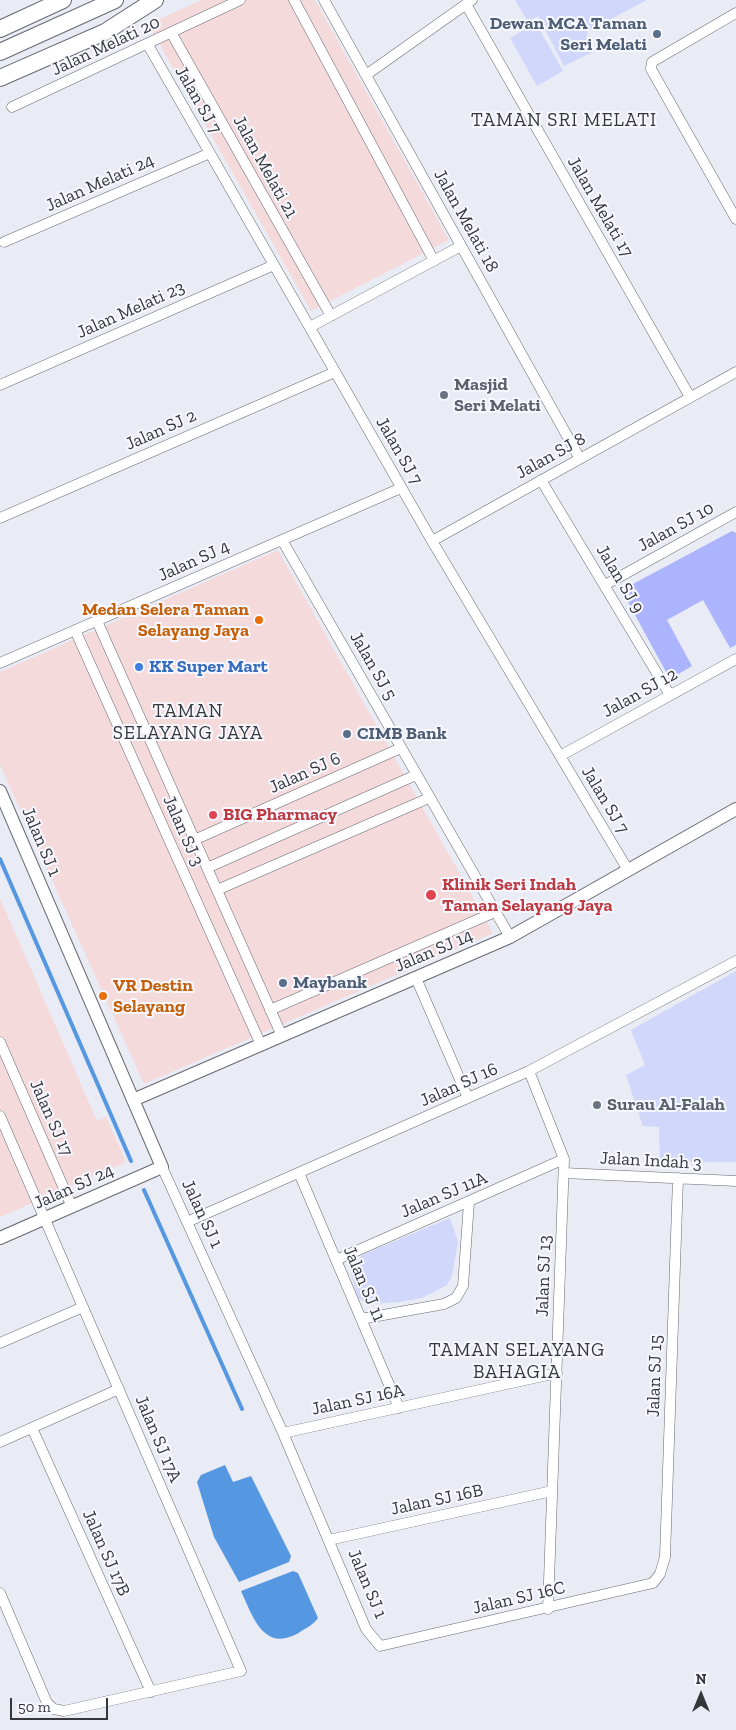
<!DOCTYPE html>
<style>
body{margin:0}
#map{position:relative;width:736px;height:1730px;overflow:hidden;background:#e9ebf5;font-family:"Zilla Slab",serif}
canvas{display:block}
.north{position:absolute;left:676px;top:1670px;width:50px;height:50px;-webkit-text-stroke:4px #f7f8ff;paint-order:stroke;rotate:0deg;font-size:14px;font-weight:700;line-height:20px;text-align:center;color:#36373b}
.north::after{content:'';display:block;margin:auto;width:18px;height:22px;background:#36373b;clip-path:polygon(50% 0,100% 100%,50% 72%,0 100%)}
.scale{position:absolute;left:10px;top:1698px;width:98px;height:22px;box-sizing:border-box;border:2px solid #36373b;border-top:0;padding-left:6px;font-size:15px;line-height:18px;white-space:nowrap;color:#36373b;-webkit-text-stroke:4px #f7f8ff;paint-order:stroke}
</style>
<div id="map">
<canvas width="736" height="1730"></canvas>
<div class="north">N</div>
<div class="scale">50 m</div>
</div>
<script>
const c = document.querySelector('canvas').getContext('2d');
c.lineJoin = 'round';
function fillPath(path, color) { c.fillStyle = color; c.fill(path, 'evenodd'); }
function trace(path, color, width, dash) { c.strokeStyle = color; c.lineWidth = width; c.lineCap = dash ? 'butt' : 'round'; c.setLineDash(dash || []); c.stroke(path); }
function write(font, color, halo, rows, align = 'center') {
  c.font = font + ' "Zilla Slab",serif'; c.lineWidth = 4; c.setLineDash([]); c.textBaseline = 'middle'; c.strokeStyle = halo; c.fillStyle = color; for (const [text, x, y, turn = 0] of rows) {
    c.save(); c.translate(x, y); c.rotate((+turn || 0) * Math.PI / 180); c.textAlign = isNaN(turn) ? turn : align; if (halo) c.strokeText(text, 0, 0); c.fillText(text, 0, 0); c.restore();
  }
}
fillPath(new Path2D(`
 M 202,0 L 315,0 L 449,240 L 311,311 L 148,24 Z
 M 278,550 L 493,933 L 144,1084 L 0,765 L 0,672 Z
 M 0,898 L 97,1121 L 106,1117 L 126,1162 L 0,1217 Z`), '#f5dadc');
fillPath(new Path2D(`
 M 515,0 L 647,0 L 588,31 L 586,39 L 593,52 L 564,66 L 538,16 L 528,22 Z
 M 536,23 L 563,71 L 537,86 L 510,38 Z
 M 736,971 L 736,1162 L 660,1162 L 659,1127 L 643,1126 L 626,1075 L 645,1065 L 631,1030 Z
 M 450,1218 L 458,1242 L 452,1276 L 447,1285 L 422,1298 L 399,1302 L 367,1304 L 358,1298 L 351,1274 L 354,1265 L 362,1255 Z`), '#d1d6fb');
fillPath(new Path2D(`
 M 732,531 L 736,533 L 736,645 L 730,648 L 703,600 L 667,620 L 692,666 L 675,676 L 666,672 L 628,602 L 631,585 Z`), '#abb4fc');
fillPath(new Path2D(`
 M 225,1465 L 233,1482 L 251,1476 L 291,1556 L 289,1562 L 239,1582 L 214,1537 L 197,1482 L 201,1475 Z
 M 293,1571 L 298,1573 L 318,1618 C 313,1625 306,1628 300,1632 C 264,1654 253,1617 241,1591 Z`), '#5597e0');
trace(new Path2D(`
 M 0,859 L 131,1161
 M 144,1190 L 242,1409`), '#5597e0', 4);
const minor = new Path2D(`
 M 294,0 L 434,261
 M 324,0 L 580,459
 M 467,6 L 690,397
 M 736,13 L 652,62 L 651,69 L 736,219
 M 172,34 L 331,316
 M 148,45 L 432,541 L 628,870
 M 366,75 L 472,0
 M 12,107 L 240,0
 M 4,242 L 210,153
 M 310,327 L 461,246
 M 0,385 L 274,265
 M 541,480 L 670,695
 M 0,518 L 335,372
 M 282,540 L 510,937
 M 432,541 L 736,372
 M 605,585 L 736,512
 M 97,621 L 282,1036
 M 75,630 L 261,1045
 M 0,663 L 401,488
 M 560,756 L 736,659
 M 194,840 L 401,748
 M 207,868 L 416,775
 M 217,890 L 429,798
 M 416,978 L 468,1098
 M 270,1010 L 495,912
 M 0,1042 L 72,1207
 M 529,1071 L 564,1159 L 548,1609
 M 0,1116 L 241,1671 L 64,1711 L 54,1709 L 47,1703 L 0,1593
 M 162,1167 L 283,1433 L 366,1629 L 380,1646 L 653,1583 L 660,1574 L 665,1557 L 678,1178
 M 299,1173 L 399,1408
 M 564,1173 L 736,1181
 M 187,1222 L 529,1071 L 736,961
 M 336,1260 L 564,1159
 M 361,1319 L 444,1304 L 456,1298 L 463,1286 L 469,1202
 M 0,1343 L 83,1307
 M 32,1428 L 151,1692
 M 283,1433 L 557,1373
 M 0,1442 L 119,1389
 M 329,1540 L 552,1491`);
const tertiary = new Path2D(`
 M 0,791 L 162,1167 L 0,1238
 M 133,1100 L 510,937 L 736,809`);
const primary = new Path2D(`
 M 0,29 L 63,0
 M 0,52 L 115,0
 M 0,78 L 105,32 L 155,0`);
trace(minor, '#676871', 11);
trace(tertiary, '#676871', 14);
trace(primary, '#676871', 18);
trace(minor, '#fff', 10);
trace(tertiary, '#fff', 12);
trace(primary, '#fff', 16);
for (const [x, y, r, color] of [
 [657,34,5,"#5c6f8a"],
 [444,395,5,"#6b7280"],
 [259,620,5,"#e8710a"],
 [139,667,5,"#3f7fe0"],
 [347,734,5,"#5c6f8a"],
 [213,815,5,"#e0444e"],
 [431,895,6,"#e0444e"],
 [283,983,5,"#5c6f8a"],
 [103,996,5,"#e8710a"],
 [597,1105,5,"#6b7280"]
]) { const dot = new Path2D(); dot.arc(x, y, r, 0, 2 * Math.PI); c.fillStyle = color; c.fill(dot); trace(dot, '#f7f8ff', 2); }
write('bold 18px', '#4e5e75', '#f7f8ff', [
 ["Dewan MCA Taman",647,24,"right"],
 ["Seri Melati",647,45,"right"],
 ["CIMB Bank",357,734],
 ["Maybank",293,983]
], 'left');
write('18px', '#36373b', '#f7f8ff', [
 ["Jalan Melati 20",106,46,-25],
 ["Jalan SJ 7",198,100,60],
 ["Jalan Melati 21",265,167,61],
 ["Jalan Melati 24",100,183,-24],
 ["Jalan Melati 17",600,207,60],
 ["Jalan Melati 18",466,221,61],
 ["Jalan Melati 23",131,310,-24],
 ["Jalan SJ 2",161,430,-24],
 ["Jalan SJ 7",399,451,60],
 ["Jalan SJ 8",551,456,-29],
 ["Jalan SJ 10",676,527,-29],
 ["Jalan SJ 4",194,561,-24],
 ["Jalan SJ 9",620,579,59],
 ["Jalan SJ 5",373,666,60],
 ["Jalan SJ 12",640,693,-29],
 ["Jalan SJ 6",305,773,-24],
 ["Jalan SJ 7",605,800,59],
 ["Jalan SJ 3",183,831,66],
 ["Jalan SJ 1",41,842,67],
 ["Jalan SJ 14",434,951,-23],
 ["Jalan SJ 16",459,1085,-24],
 ["Jalan SJ 17",51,1118,66],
 ["Jalan Indah 3",651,1161,3],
 ["Jalan SJ 24",74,1187,-24],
 ["Jalan SJ 11A",444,1195,-23],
 ["Jalan SJ 1",202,1214,65],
 ["Jalan SJ 13",544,1276,-88],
 ["Jalan SJ 11",364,1284,67],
 ["Jalan SJ 15",655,1376,-88],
 ["Jalan SJ 16A",358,1400,-12],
 ["Jalan SJ 17A",158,1439,67],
 ["Jalan SJ 16B",437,1500,-12],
 ["Jalan SJ 17B",106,1553,66],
 ["Jalan SJ 1",367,1584,67],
 ["Jalan SJ 16C",519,1598,-13]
]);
write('bold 18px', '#5b616d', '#f7f8ff', [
 ["Masjid",454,385],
 ["Seri Melati",454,406],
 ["Surau Al-Falah",607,1105]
], 'left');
write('bold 18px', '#c56008', '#f7f8ff', [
 ["Medan Selera Taman",249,610],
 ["Selayang Jaya",249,631],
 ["VR Destin",113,986,"left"],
 ["Selayang",113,1007,"left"]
], 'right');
write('bold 18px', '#366cbe', '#f7f8ff', [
 ["KK Super Mart",149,667]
], 'left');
write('bold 18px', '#be3a42', '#f7f8ff', [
 ["BIG Pharmacy",223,815],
 ["Klinik Seri Indah",442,885],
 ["Taman Selayang Jaya",442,906]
], 'left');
c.letterSpacing = '1px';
write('19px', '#36373b', '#f7f8ff', [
 ["TAMAN SRI MELATI",564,121],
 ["TAMAN",188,712],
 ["SELAYANG JAYA",188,734],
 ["TAMAN SELAYANG",517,1351],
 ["BAHAGIA",517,1373]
]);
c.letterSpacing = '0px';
</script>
